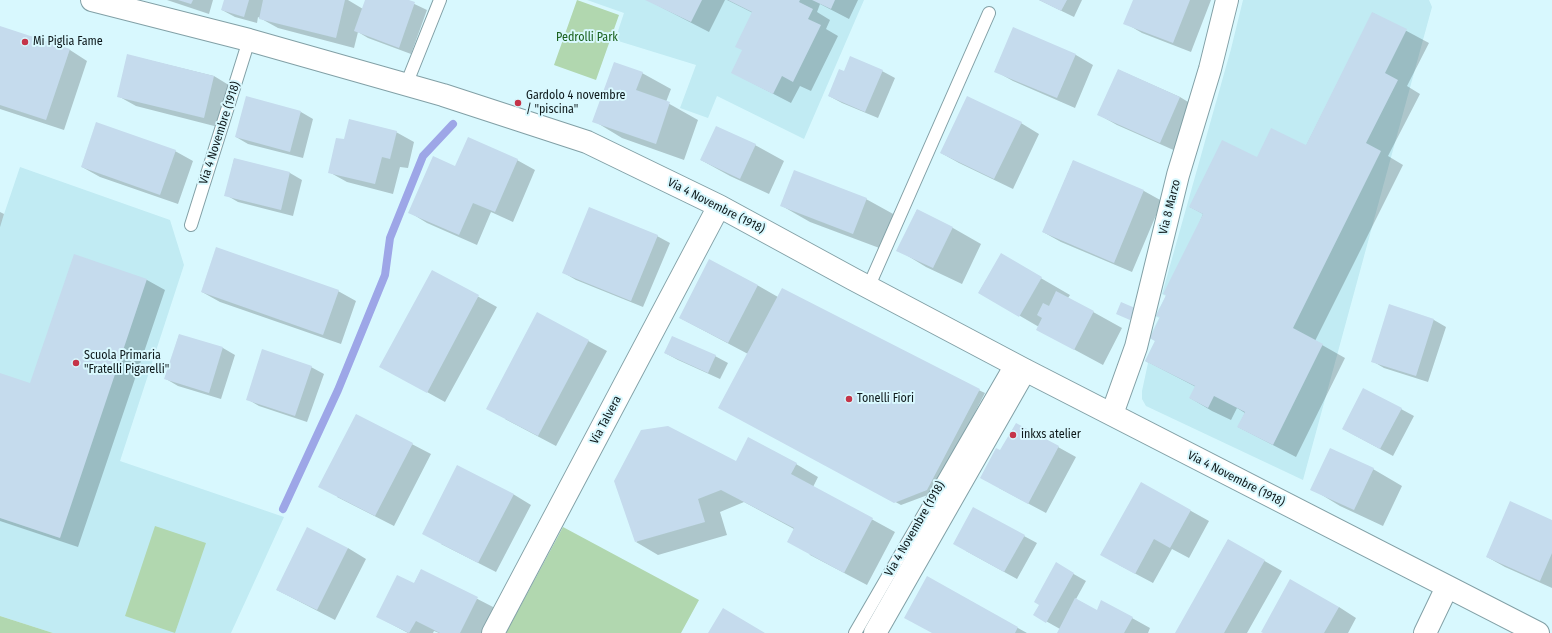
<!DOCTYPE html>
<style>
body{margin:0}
canvas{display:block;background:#d8f8fe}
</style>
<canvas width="1552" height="633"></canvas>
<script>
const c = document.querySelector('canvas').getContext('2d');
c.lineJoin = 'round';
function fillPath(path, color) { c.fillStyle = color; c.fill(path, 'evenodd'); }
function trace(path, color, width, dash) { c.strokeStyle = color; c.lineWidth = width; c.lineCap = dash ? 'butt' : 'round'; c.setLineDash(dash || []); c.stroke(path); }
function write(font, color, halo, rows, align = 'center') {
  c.font = font + ' "Fira Sans Condensed",sans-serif'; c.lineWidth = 4; c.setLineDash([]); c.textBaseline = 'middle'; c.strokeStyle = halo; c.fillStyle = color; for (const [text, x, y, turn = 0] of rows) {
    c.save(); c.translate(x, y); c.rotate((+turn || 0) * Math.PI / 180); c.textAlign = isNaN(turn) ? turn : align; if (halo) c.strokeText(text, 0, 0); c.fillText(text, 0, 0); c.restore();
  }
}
fillPath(new Path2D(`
 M 587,0 L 864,0 L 804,139 L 717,96 L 708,118 L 680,108 L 696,65 L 615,40 L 624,13 Z
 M 1243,0 L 1429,0 L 1432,7 L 1303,480 L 1146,406 L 1142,399 L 1142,391 L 1148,363 L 1145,361 L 1155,341 L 1149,338 L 1159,318 L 1155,316 L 1166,296 L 1162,294 L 1231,49 Z
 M 20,167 L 170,220 L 184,265 L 120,461 L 284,517 L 231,633 L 53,633 L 0,616 L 0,226 Z`), '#c1ebf3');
fillPath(new Path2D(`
 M 577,0 L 619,15 L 596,80 L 554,65 Z
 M 155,526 L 206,543 L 175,633 L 125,616 Z
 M 563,527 L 699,600 L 681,633 L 506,633 Z
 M 0,616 L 53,633 L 0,633 Z`), '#b1d7af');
fillPath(new Path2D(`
 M 167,0 L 213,0 L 209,14 Z
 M 225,0 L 348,0 L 363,9 L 366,0 L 406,0 L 427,10 L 411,54 L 368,38 L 358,32 L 354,48 L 278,28 L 258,17 L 257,23 L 235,17 L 222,10 Z
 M 647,0 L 725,0 L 709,32 Z
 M 727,0 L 858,0 L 849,19 L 820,4 L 817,12 L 830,20 L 826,29 L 838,36 L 811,91 L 800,86 L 791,103 L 733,73 L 743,51 L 753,13 Z
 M 1039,0 L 1082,0 L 1074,17 Z
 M 1134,0 L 1211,0 L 1191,52 L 1142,33 L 1125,23 Z
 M 1373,13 L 1429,43 L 1407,86 L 1420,94 L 1388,156 L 1403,165 L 1315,341 L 1345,358 L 1296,457 L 1238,427 L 1245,413 L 1237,408 L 1231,420 L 1212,411 L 1190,398 L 1196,387 L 1146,361 L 1156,341 L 1161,317 L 1203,214 L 1190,207 L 1257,158 L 1306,146 Z
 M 1013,29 L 1076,55 L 1093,65 L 1075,108 L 1013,81 L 995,71 Z
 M 0,30 L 70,50 L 87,61 L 64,130 L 0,109 Z
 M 128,55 L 214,76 L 232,87 L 222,128 L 136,106 L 118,96 Z
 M 1119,70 L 1180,97 L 1198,108 L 1178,152 L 1117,125 L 1099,115 Z
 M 882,71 L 895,78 L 878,118 L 842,103 L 829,96 Z
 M 642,73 L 671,89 L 666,102 L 698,120 L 684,160 L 622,138 L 594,121 Z
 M 301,112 L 313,119 L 303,158 L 248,144 L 236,137 Z
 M 1021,123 L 1039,134 L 1013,189 L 959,163 L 941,153 Z
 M 396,132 L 414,142 L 408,168 L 400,167 L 393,194 L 347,182 L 329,172 L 344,141 Z
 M 755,145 L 784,161 L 769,194 L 730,176 L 701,160 Z
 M 175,151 L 193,161 L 178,204 L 100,177 L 82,167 Z
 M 234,159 L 290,173 L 302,180 L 293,216 L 238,202 L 226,195 Z
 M 517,160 L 535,170 L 513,222 L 491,212 L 477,245 L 427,223 L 409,212 L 456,167 Z
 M 1073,161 L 1144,191 L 1162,201 L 1132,272 L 1061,242 L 1043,232 Z
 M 866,199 L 895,215 L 882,249 L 810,222 L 782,206 Z
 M 917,210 L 953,228 L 981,244 L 962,284 L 926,267 L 898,250 Z
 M 0,212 L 4,214 L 0,227 Z
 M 657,236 L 670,243 L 643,307 L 576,280 L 564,273 Z
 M 1001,255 L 1070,295 L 1068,298 L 1122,328 L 1103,365 L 1038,330 L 1039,327 L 979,292 Z
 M 75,256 L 147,280 L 165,290 L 78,547 L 0,521 L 0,374 L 31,385 Z
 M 432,271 L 497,307 L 445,402 L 398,376 Z
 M 757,285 L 778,297 L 985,393 L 933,493 L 901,505 L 726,411 L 748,354 L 680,318 Z
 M 338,291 L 356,301 L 341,344 L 220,302 L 202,292 Z
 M 1390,306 L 1434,320 L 1446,327 L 1428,382 L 1384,368 L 1372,361 Z
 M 538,314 L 607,351 L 556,446 L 505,419 Z
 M 179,335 L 223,348 L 235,355 L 221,399 L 178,386 L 166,379 Z
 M 665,353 L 715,356 L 728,363 L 720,379 L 678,360 Z
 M 311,367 L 324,374 L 307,422 L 259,406 L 247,399 Z
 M 1401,409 L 1414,416 L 1393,456 L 1343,429 Z
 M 356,415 L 431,454 L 394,526 L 337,497 Z
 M 1058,447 L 1076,457 L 1046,513 L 999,488 Z
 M 737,462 L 796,464 L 818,477 L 813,487 L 895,532 L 867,585 L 810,555 L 794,529 L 744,502 L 720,512 L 727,535 L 658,555 L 636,542 Z
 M 1373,469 L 1402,486 L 1383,526 L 1340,506 L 1312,489 Z
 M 1141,483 L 1209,521 L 1189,558 L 1172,549 L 1153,583 L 1119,565 Z
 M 513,494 L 531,505 L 496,572 L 441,544 Z
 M 1552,521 L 1552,588 L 1505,567 L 1487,557 Z
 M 1024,536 L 1037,543 L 1017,579 L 966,551 Z
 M 1228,540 L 1282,571 L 1247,633 L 1176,633 Z
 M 348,548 L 366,559 L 335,620 L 277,590 Z
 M 1056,564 L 1086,581 L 1076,599 L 1097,611 L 1132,618 L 1150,628 L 1148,633 L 1058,633 L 1060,629 L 1035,615 L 1040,605 Z
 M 421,570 L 495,608 L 483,633 L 439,633 L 434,631 L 433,633 L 408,633 L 378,617 L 414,584 Z
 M 927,578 L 1027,633 L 933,633 Z
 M 1339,607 L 1356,618 L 1348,633 L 1265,633 Z`), '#0003');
trace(new Path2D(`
 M 283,509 L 338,390 L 385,275 L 390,238 L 423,156 L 453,124`), '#9da6e7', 8);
fillPath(new Path2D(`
 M 178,0 L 193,0 L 191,4 Z
 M 224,0 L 249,0 L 244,17 L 221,10 Z
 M 263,0 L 345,0 L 336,38 L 259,19 Z
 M 365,0 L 409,0 L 415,2 L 399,48 L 354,31 Z
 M 645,0 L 702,0 L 691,22 Z
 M 728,0 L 800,0 L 799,2 L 813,9 L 808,19 L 821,25 L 793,82 L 782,76 L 773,94 L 731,73 L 742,50 L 735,47 L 752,12 Z
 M 812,0 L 835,0 L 831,9 Z
 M 1039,0 L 1067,0 L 1061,11 Z
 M 1133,0 L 1190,0 L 1173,43 L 1123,24 Z
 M 1372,12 L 1407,29 L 1385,73 L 1398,80 L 1366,143 L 1381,151 L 1293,328 L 1323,344 L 1273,445 L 1237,427 L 1245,412 L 1214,396 L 1208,408 L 1189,398 L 1195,386 L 1145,361 L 1155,341 L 1150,338 L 1160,317 L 1156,316 L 1166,295 L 1163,294 L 1203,214 L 1189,207 L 1222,140 L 1257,157 L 1271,128 L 1306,145 Z
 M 0,26 L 70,49 L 46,120 L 0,105 Z
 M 1013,27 L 1076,54 L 1057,98 L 994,72 Z
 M 127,54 L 214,76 L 204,118 L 117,97 Z
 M 850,56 L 883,70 L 865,112 L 828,96 L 839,69 L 844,71 Z
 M 614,62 L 643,72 L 636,90 L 670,102 L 656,144 L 592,122 Z
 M 1118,69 L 1180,97 L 1160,143 L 1097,115 Z
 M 246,96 L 301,111 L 290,152 L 235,137 Z
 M 967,96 L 1022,122 L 994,179 L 940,153 Z
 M 349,119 L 397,131 L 390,159 L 382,157 L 375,184 L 328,173 L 336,138 L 344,139 Z
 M 96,122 L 176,150 L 160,195 L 81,167 Z
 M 716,126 L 756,144 L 740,179 L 700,160 Z
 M 468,137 L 518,159 L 495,212 L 473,203 L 459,235 L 408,213 L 433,156 L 455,166 Z
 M 234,158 L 290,172 L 281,210 L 224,196 Z
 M 1073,160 L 1144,190 L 1114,263 L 1042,232 Z
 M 794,170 L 867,198 L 853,234 L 780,206 Z
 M 589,207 L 658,235 L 631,301 L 562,273 Z
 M 917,209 L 953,227 L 933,268 L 896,251 Z
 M 216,247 L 339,290 L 323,335 L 201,292 Z
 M 1001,253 L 1042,277 L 1019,317 L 978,293 Z
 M 74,254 L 147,279 L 60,538 L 0,518 L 0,373 L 30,383 Z
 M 709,259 L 758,285 L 728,343 L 679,318 Z
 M 432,270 L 479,295 L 427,393 L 379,367 Z
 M 782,288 L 980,389 L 927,490 L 894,503 L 718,408 Z
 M 1056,291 L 1094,311 L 1074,350 L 1036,330 L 1042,318 L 1037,315 L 1043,303 L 1049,306 Z
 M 1121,302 L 1135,308 L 1130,320 L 1116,314 Z
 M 1389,304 L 1434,319 L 1416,376 L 1371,362 Z
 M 537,312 L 589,340 L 538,436 L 486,409 Z
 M 179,334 L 223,347 L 209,393 L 164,379 Z
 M 672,336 L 716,355 L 708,373 L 664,353 Z
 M 262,349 L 312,366 L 295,416 L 246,400 Z
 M 1363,388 L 1402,408 L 1380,449 L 1342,429 Z
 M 356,414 L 413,443 L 375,516 L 318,487 Z
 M 1016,423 L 1059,446 L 1028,504 L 980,478 L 996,448 L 1000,450 Z
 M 668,426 L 736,461 L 748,437 L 797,463 L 791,474 L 873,518 L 844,573 L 787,542 L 794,528 L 721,490 L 698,499 L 705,522 L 635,542 L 614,481 L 641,430 Z
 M 1330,448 L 1374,468 L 1354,510 L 1310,490 Z
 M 457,465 L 514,494 L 478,563 L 422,534 Z
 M 1141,482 L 1191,510 L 1170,548 L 1154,539 L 1135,574 L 1100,555 Z
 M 1510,501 L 1552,520 L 1552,553 L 1540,581 L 1486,557 Z
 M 973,507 L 1025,535 L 1004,572 L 953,544 Z
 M 307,527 L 348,548 L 317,610 L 276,590 Z
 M 1228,539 L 1265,560 L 1224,633 L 1175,633 Z
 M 1056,562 L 1074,573 L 1046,623 L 1033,615 L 1039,605 L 1034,602 Z
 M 421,569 L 478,597 L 460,633 L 440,633 L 416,621 L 409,633 L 376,617 L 397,575 L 414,583 Z
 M 927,576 L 1018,627 L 1015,633 L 932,633 L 904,618 Z
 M 1290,579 L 1339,607 L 1324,633 L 1263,633 L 1261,632 Z
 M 1075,598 L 1097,610 L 1101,600 L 1133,617 L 1124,633 L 1057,633 Z
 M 723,608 L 765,633 L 708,633 Z`), '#c5dbed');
const service = new Path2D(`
 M 406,85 L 440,0
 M 191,225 L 249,40
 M 868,288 L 989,13
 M 855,633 L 1012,362`);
const minor = new Path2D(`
 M 92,0 L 249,40 L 443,95 L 587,142 L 719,206 L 853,279 L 1025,370 L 1538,633
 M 1112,414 L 1136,347 L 1178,175 L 1210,69 L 1227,0
 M 493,633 L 719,206
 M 875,633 L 1025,370
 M 1425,633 L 1447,587`);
trace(service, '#82a0a6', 14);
trace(minor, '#82a0a6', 24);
trace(service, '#fff', 12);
trace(minor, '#fff', 22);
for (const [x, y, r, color] of [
 [25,42,4,"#c53449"],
 [518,103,4,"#c53449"],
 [76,363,4,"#c53449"],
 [849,399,4,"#c53449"],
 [1013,435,4,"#c53449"]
]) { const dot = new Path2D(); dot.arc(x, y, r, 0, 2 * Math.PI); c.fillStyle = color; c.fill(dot); trace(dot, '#d8f8fe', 1.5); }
write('12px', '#1a611d', '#d8f8fe', [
 ["Pedrolli Park",587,38]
]);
write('12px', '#0e191b', '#d8f8fe', [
 ["Mi Piglia Fame",33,42],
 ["Gardolo 4 novembre",526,96],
 ["/ \"piscina\"",526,110],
 ["Scuola Primaria",84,356],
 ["\"Fratelli Pigarelli\"",84,370],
 ["Tonelli Fiori",857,399],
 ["inkxs atelier",1021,435]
], 'left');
write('12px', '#0e191b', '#d8f8fe', [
 ["Via 4 Novembre (1918)",220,133,-72],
 ["Via 4 Novembre (1918)",716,206,27],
 ["Via 8 Marzo",1170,207,-76],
 ["Via Talvera",606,420,-62],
 ["Via 4 Novembre (1918)",1236,479,27],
 ["Via 4 Novembre (1918)",915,529,-60]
]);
</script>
